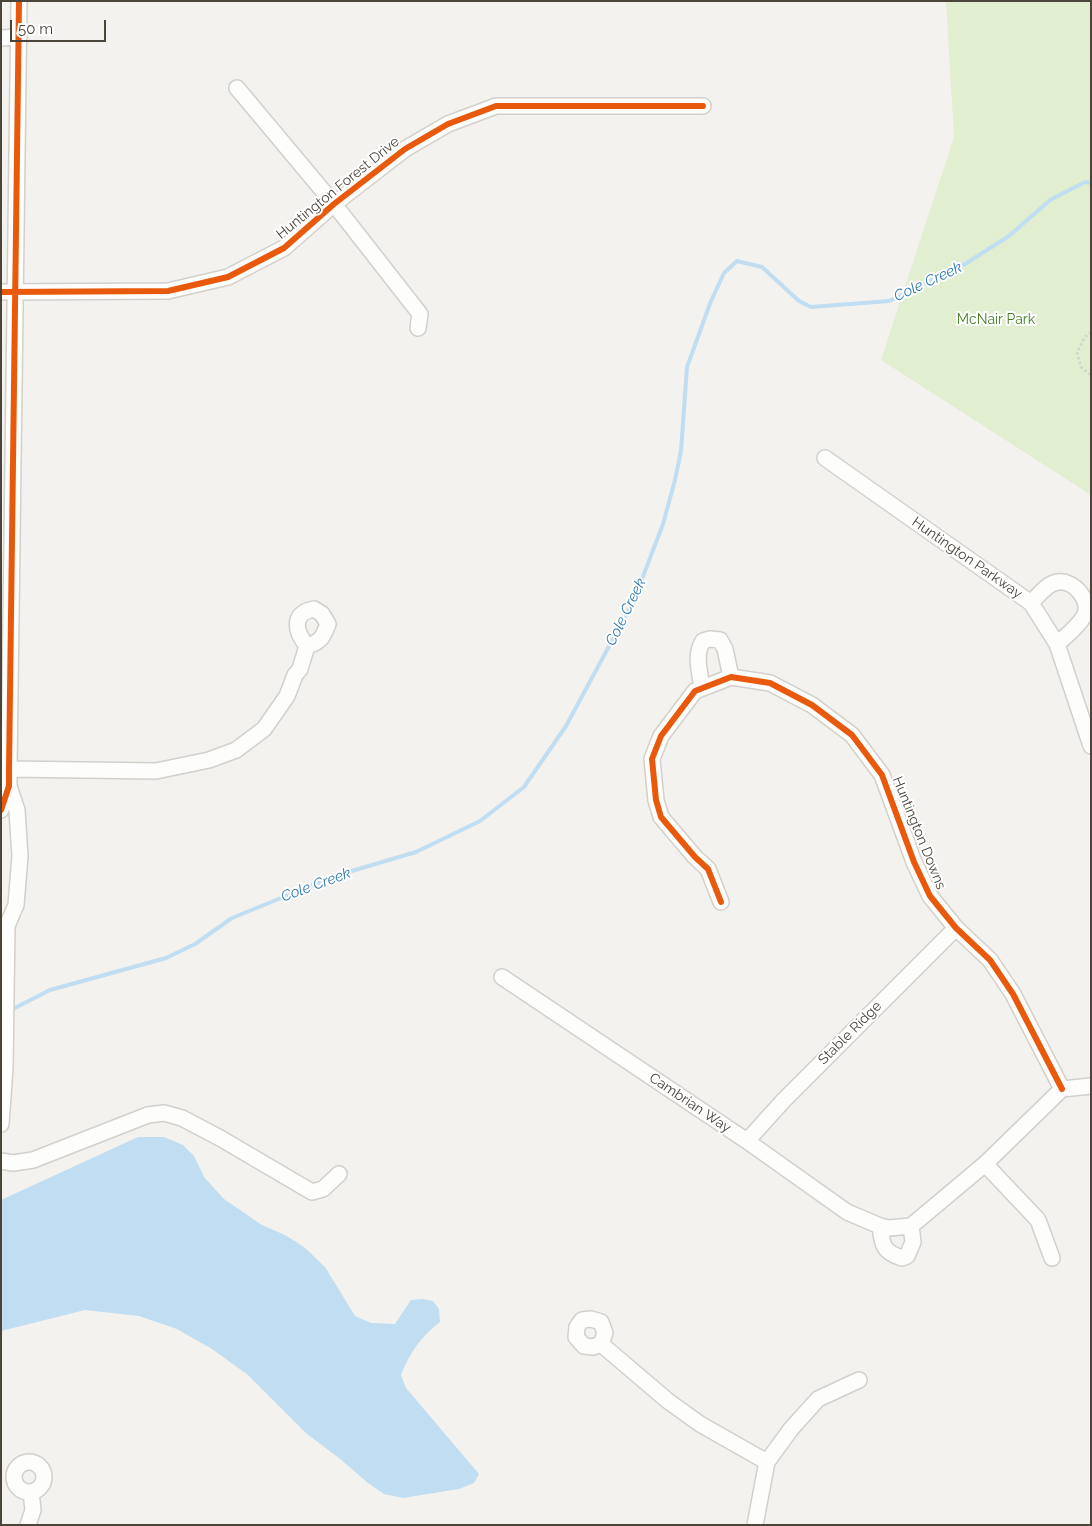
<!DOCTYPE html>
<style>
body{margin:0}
#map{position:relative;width:1092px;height:1526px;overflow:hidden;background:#f4f2ee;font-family:Raleway,sans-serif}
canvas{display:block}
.frame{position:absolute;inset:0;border:2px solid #4b4439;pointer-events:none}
.scale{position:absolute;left:10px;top:20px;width:96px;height:22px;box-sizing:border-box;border:2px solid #4b4439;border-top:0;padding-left:6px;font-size:15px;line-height:18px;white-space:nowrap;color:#4b4439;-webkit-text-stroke:4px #fff;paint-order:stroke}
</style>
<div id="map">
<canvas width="1092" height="1526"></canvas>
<div class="frame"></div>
<div class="scale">50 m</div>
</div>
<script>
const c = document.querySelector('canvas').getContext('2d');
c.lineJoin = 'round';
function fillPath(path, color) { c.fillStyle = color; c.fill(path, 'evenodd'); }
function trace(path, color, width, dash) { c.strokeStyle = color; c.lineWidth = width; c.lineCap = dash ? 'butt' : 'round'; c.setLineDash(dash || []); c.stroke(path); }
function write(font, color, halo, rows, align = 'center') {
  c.font = font + ' Raleway,sans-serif'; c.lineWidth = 4; c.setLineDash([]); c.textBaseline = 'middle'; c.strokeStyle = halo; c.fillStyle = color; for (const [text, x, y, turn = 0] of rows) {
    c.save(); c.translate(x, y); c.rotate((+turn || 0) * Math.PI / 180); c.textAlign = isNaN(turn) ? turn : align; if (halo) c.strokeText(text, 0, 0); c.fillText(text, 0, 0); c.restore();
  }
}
fillPath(new Path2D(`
 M 946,1 L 1091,1 L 1091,495 L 881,360 L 954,137 Z`), '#e1eecf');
fillPath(new Path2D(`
 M 138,1137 L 164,1137 L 183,1145 L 194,1156 L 204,1177 L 224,1199 L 262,1225 L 285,1235 L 304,1247 L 325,1267 L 355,1316 L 371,1323 L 395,1324 L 411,1300 L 422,1299 L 433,1301 L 439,1309 L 440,1322 C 421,1336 409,1354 401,1375 L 406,1388 L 479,1474 L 474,1483 L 459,1489 L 403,1498 L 384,1494 L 368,1483 L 339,1458 L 307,1434 L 248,1375 L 212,1349 L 177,1329 L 139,1316 L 85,1310 L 1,1331 L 1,1200 Z`), '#c0ddf1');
trace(new Path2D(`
 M 9,1011 L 50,990 L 166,958 L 195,944 L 232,918 L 335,876 L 416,852 L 480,821 L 524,787 L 566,726 L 634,600 L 663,524 L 675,480 L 681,451 L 687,367 L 711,301 L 724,273 L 737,261 L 762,267 L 799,301 L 811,307 L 889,301 L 965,264 L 1009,236 L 1050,200 L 1085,182 L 1091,183`), '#c0ddf1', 4);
const minor = new Path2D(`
 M 1,38 L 19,37
 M 237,88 L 334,204 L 420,314 L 418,328
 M 1,292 L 168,291 L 228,277 L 284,248 L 334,204 L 405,149 L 448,124 L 496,106 L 703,106
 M 825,458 L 1031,603 L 1057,644 L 1091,746
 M 1031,603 C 1038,596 1047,583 1058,582 C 1074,580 1092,601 1084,616 C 1078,627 1067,635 1057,644
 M 702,688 C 700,672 694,655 703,641 L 710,639 L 720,640 L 725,649 L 731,677
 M 9,769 L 156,771 L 209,760 L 236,750 L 264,729 L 287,696 L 295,675 L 300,669 L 307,646 C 321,642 323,637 328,624 L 322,614 L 314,609 C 291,613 295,632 307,646
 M 1,810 L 9,786 L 9,769 L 19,1
 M 721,902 L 708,869 L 695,857 L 661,817 L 656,800 L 652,759 L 661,736 L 695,691 L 731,677 L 770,683 L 812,705 L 852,735 L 882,775 L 914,862 L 930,896 L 956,928 L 990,960 L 1013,994 L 1062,1089
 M 502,977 L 747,1141 L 847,1212 L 880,1226 L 889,1228 L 911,1226 L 985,1164 L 1062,1089 L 1091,1086
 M 1,1124 L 5,1068 L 7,926 L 16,905 L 20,856 L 17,810 L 9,786
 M 747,1141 L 783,1101 L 956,928
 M 1,1161 L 13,1163 L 33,1160 L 148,1115 L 164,1113 L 182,1118 L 220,1138 L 312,1192 L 323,1189 L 339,1174
 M 985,1164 L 1038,1220 L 1052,1258
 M 880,1226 C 882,1245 883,1252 902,1258 L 907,1256 L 913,1242 L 911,1226
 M 601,1344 L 593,1347 L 584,1346 L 576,1337 L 577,1327 L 582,1320 L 591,1319 L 601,1322 L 605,1333 L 601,1344 L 668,1401 L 700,1424 L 767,1462
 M14 1477a15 15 0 1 1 30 0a15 15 0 1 1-30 0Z
 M 28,1525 L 33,1510 L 31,1492
 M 755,1525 L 767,1462 L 791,1429 L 818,1399 L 859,1380`);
trace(minor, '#d2d0cb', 18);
trace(new Path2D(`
 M 1091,332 L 1085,337 L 1077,352 L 1081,367 L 1091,375`), '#d3d2cc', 2.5, [2.5, 2.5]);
trace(minor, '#fdfdfc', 15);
trace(new Path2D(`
 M 1,292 L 168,291 L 228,277 L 284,248 L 334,204 L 405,149 L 448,124 L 496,106 L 703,106
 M 1,810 L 9,786 L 9,769 L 19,1
 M 721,902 L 708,869 L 695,857 L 661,817 L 656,800 L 652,759 L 661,736 L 695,691 L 731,677 L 770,683 L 812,705 L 852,735 L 882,775 L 914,862 L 930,896 L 956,928 L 990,960 L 1013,994 L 1062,1089`), '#e8590c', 6);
write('14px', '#4b4439', '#fff', [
 ["Huntington Forest Drive",338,188,-39],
 ["Huntington Parkway",967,558,35],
 ["Huntington Downs",919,833,68],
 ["Stable Ridge",850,1033,-45],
 ["Cambrian Way",690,1103,34]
]);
write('14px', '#4a7f2a', '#fff', [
 ["McNair Park",996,320]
]);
write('italic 15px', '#2e7ab2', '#fff', [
 ["Cole Creek",928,282,-25],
 ["Cole Creek",626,612,-64],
 ["Cole Creek",316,885,-20]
]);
</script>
